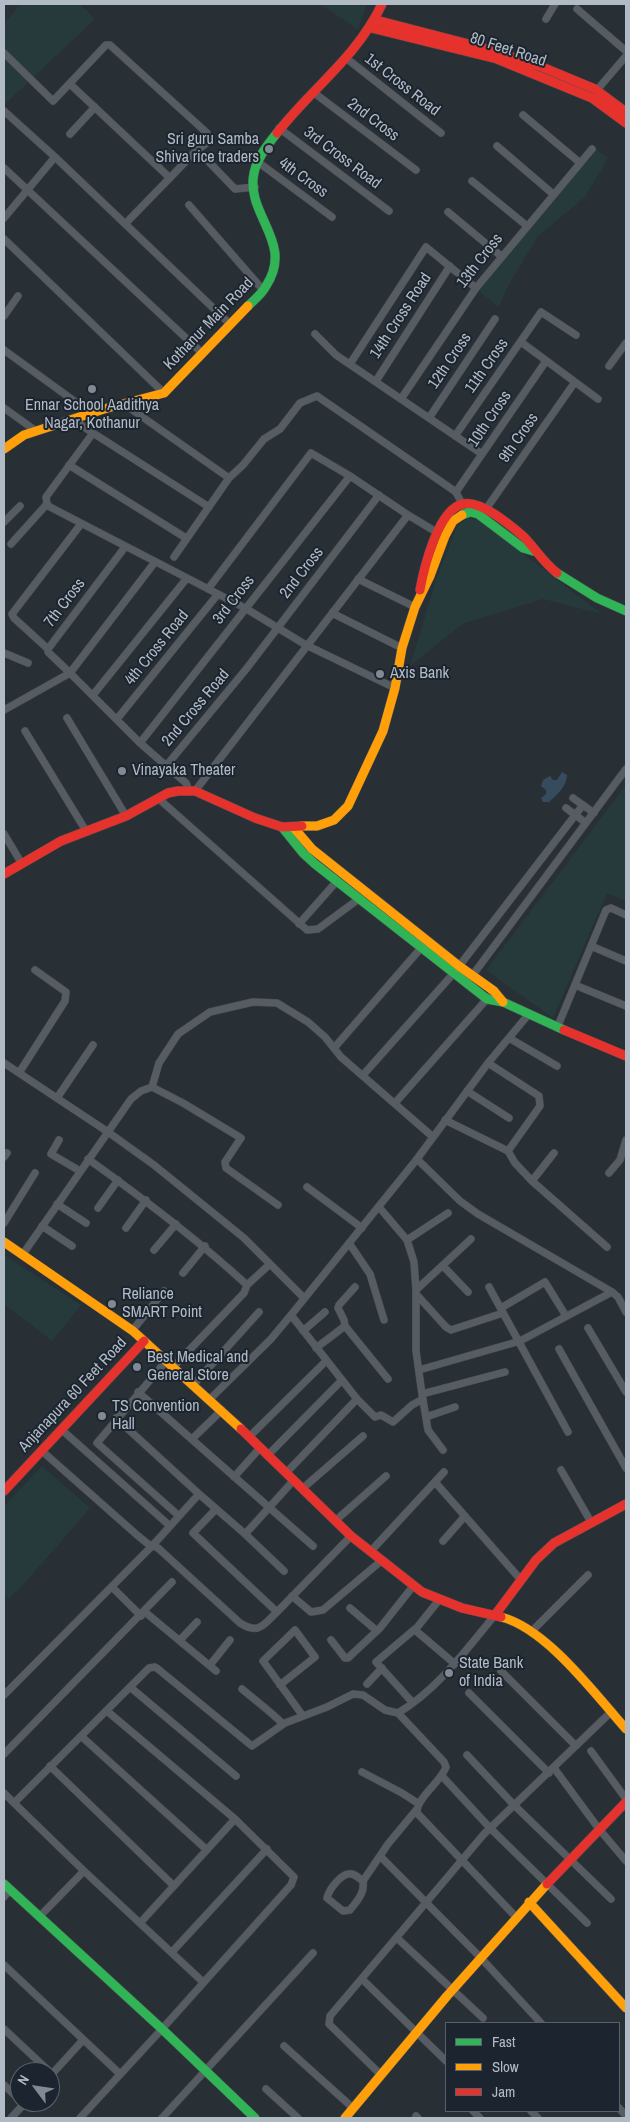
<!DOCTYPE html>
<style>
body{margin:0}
#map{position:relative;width:630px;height:2122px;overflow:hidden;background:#282f35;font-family:"Archivo Narrow",sans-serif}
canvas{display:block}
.frame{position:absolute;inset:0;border:5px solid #b1bbc6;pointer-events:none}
.legend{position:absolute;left:445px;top:2022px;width:175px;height:90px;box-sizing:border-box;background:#1c252f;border:1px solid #58616b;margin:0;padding:6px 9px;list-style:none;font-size:15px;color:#b1bbc6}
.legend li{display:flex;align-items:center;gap:10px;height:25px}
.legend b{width:25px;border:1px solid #58616b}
.north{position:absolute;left:10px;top:2062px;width:50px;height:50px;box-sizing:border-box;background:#1c252f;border:1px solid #58616b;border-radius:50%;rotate:301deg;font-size:14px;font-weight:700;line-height:20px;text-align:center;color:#b1bbc6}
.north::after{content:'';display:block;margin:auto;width:18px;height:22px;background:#818a93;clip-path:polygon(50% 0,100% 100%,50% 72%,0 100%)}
</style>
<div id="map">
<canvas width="630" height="2122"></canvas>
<div class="frame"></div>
<ul class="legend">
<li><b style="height:6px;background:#30b455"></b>Fast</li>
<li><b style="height:6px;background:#ff9f0a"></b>Slow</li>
<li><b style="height:6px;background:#e5322d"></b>Jam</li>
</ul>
<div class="north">N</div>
</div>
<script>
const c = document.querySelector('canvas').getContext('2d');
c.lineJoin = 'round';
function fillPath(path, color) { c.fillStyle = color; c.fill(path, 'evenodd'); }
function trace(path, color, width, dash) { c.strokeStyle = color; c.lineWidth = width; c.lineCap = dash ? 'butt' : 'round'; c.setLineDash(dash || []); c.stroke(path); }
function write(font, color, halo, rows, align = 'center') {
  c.font = font + ' "Archivo Narrow",sans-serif'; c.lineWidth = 4; c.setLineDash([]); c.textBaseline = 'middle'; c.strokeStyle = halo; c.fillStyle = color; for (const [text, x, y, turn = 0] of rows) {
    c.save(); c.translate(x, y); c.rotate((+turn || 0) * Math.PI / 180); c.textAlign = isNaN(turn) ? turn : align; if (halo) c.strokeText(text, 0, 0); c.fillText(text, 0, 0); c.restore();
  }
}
fillPath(new Path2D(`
 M 21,4 L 80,4 L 95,19 L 4,105 L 4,23 Z
 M 321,4 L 367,4 L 358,30 Z
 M 596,149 L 608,158 L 585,197 L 538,236 L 508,286 L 499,307 L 477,290 Z
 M 468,518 L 479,520 L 602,614 L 543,599 L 462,624 L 410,666 L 436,580 L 457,526 Z
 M 626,785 L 626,901 L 607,893 L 553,1018 L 486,970 Z
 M 4,1255 L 81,1305 L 52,1341 L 4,1304 Z
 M 42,1466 L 90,1508 L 24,1584 L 8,1599 L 4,1594 L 4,1506 Z`), '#263a3b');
fillPath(new Path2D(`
 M 562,772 L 567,775 C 567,786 557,795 549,802 L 543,802 L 541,798 L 546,794 L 546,790 L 541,786 L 543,780 L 550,776 L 553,780 L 557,780 Z`), '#374b5f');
const street = new Path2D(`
 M 577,9 L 626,51
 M 546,19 L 555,4
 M 4,53 L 53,101 L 106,45 L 110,45 L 207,133 L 208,142 L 195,152 L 125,224
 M 346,58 L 441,133
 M 70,84 L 170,178
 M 597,90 L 626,56
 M 313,92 L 416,170
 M 4,111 L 55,157 L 230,324
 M 523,115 L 579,162
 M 279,128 L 389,211
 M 70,134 L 95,107
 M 497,146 L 553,194
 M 206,159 L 235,189 L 255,187
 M 258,162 L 332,217
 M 4,168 L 202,353
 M 472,181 L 527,226
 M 189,205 L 263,290
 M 448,212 L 501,256
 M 4,218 L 55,157
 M 4,239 L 164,393
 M 4,316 L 18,296
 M 315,334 L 336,355 L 482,454
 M 521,342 L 598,399
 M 4,350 L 92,414
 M 350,364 L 426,247 L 476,288
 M 609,366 L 626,343
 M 376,381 L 450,266
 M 401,399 L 476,288 L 592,149
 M 124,404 L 229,478
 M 4,408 L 36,431
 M 429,418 L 495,319
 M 74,420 L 93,433 L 46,497 L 47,504 L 50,507 L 245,608 L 306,645 L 395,688
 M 93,433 L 209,507
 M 455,436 L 541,312 L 576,335
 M 69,465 L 186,538
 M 456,492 L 546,361
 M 486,509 L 575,382
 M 4,522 L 20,506
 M 11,544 L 47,504
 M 125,547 L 48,649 L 48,652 L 70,673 L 155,562
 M 174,557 L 229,478 L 243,465 L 264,439 L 280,429 L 300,403 L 317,396 L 456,492 L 464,508
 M 358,579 L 415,607
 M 208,589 L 311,453 L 350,476 L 408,515 L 438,533
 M 332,613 L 402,648
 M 48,649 L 14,618 L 12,614 L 81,524
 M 4,653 L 28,663
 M 93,695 L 187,578
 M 4,710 L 70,673 L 140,743 L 186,783 L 189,790
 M 67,718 L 126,816
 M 117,719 L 218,594
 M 25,731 L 86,831
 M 140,743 L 350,476
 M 166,766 L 247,668 L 379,495
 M 195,791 L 408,515
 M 573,798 L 594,813
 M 159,799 L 307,930 L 318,929 L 360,898
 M 566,808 L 586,823
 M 4,834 L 22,864
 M 299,924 L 337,881
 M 591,946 L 626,961
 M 466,984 L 626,769
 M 575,985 L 626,1006
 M 557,1028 L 606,910 L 611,908 L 626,915
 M 509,1038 L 557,1066
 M 334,1048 L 421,948
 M 4,1063 L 108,1132 L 154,1165 L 244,1238 L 304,1298
 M 488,1063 L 539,1096 L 540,1106 L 508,1151
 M 19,1073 L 65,1001 L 66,992 L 35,970
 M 363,1075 L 453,974 L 583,805
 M 152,1087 L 159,1063 L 178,1034 L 210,1012 L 253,1002 L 277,1003 L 308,1022 L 325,1037 L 341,1057 L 433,1137
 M 467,1091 L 509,1118
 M 57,1098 L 93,1045
 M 395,1103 L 494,991
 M 445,1120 L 508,1151 L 515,1163 L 532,1181 L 607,1247
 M 59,1140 L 51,1154 L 80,1171
 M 4,1157 L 7,1153
 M 88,1159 C 144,1199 197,1239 247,1285 L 244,1293 L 174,1366
 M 417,1159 L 460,1201 L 478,1214 L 612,1292 L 618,1297 L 626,1312
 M 609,1173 L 620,1160 L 626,1140
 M 532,1181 L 554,1153
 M 307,1187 L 362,1228
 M 57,1204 L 86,1223
 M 379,1207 L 407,1240 L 414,1262 L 416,1290 L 416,1351 L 422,1394 L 428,1430 L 443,1450
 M 98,1208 L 118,1180
 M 4,1223 L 35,1173
 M 42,1226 L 72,1246
 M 126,1228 L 146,1200
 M 407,1240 L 448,1213
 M 349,1243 L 370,1274 L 384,1320
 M 154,1250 L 176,1224
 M 23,1254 L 131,1099 L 141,1091 L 152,1087 L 183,1103 L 241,1138 L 225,1162 L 226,1168 L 278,1205
 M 443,1266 L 468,1292
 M 183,1273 L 205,1246
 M 247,1285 L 270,1264
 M 489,1287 L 568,1432
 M 416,1290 L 471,1239
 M 416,1294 L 446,1327 L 451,1330 L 503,1313
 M 501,1308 L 545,1282 L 566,1316
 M 291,1315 L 357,1399 L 375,1417 L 381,1415 L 393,1422 L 412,1405 L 423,1399
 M 345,1326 L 344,1320 L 338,1308 L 339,1305 L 355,1287
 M 588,1328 L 626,1392
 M 132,1331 L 164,1291
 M 303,1331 L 325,1312
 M 316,1348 L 345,1326 L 388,1379
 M 559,1349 L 626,1468
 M 167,1360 L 97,1443 L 179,1516
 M 419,1370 L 520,1341 L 612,1292
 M 194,1384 L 259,1312
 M 138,1392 L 313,1546
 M 422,1394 L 505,1372
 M 210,1399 L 271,1339 L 291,1315 L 417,1159 L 488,1063 L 528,1015
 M 426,1417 L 455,1407
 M 116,1418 L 199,1494
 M 62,1430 L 170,1526
 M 249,1437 L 326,1361
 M 192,1439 L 222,1410
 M 42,1451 L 137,1535 L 148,1544 L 158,1548 L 240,1623 C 259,1635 263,1625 277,1612
 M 267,1456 L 342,1380
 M 561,1470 L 591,1522
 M 286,1473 L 357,1399
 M 234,1477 L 260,1448
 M 435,1482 L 521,1580
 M 302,1489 L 363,1436
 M 216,1509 L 193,1533 L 277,1612 L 351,1536
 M 335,1521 L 386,1476
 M 244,1533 L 284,1571
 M 443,1541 L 465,1516
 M 370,1552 L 444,1472
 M 112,1587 L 141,1616
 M 292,1596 L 311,1612 L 323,1610 L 381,1561
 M 439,1600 L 415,1630 L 455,1664
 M 350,1608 L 377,1631
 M 145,1612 L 216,1671
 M 532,1631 L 588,1575
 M 180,1640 L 197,1622
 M 331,1640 L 345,1658 L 348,1658 L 380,1628 L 414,1585
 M 210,1665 L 230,1640
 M 501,1671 L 576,1746
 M 367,1684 L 382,1668
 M 280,1685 L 315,1657 L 295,1630 L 263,1661 L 303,1716
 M 130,1687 L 236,1776
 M 242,1689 C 256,1701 270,1711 283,1724
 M 469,1693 L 549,1773
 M 4,1695 L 153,1545 L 199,1494 L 244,1533 L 247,1532 L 293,1481
 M 413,1703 L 376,1662 L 415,1629
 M 398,1713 L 444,1762 L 446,1767 C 441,1782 416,1798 417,1813 L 516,1917
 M 81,1736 L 207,1850
 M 591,1751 L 626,1799
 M 4,1754 L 172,1582
 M 467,1755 L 514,1805 L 611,1899
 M 50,1766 L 174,1886
 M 554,1768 L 599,1829 L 626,1861
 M 362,1772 L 402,1793 L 419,1804
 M 442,1776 L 490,1828 L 587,1923
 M 4,1793 L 14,1803 L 149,1668 L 155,1667 L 158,1669 L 252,1746 L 285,1723 L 327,1707 L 353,1694 L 363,1695 L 385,1710 L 398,1713 C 437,1690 466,1650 495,1615
 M 14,1803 L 84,1871 L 203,1982
 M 380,1856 L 481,1958 L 541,2023
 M 363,1881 C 360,1879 356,1875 352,1874 C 342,1872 329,1889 327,1898 L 343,1911 L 350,1910 C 357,1901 365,1893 363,1881 L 388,1844 L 417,1809
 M 4,1897 L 10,1890
 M 40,1916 L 84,1871
 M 140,1923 L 235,1819
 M 397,1938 L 483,2018
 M 172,1952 L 267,1849
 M 4,1965 L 120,2074
 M 362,1979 L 446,2061
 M 4,2029 L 52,2074 L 83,2040
 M 284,2046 L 353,2108
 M 380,2074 L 329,2024 L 330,2016 L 484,1834 L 612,1711
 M 4,2085 L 20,2100
 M 266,2089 L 298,2118
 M 619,2108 L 626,2116
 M 473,2111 L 480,2118
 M 531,2111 L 538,2118
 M 416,2116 L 418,2118
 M 11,2118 L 24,2104
 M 80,2118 L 162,2029 L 291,1885 L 294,1877 L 235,1819 L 107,1711
 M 162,2118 L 313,1953`);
const fast = new Path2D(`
 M 248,306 C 254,300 262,294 266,286 C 295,242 245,215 254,173 C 257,158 268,144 277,133
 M 462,515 L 470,512 L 478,514 L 523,548 L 533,551
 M 557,573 L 597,598 L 626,611
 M 282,827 L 303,853 L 315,864 L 487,999 L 503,1002 L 564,1030
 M 4,1884 L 162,2029 L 255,2118`);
const slow = new Path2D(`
 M 4,449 L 24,435 L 104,409 L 164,393 L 248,306
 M 302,826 L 317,826 L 334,820 L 348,806 L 383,731 L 395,688 L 402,648 L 415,607 L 430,576 L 445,536 L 453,521 L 462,515
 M 294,828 L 312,849 L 459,966 L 494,991 L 503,1002
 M 4,1242 L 133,1331 L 241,1429
 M 501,1617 C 546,1628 595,1694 626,1729
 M 529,1902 L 626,2008
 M 345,2118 L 447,1996 L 547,1884`);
const jam = new Path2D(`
 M 376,20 L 488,49 L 542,67 L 595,89 L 626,112
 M 371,28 L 497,59 L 592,98 L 626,123
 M 277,133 C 312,88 357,57 382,4
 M 420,590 C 424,568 438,509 463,504 C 481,500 510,525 523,536 C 535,548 543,562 557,573
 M 4,874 L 61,841 L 126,816 L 168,793 L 178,791 L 195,791 L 255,818 L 282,827 L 302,826
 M 564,1030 L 626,1056
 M 241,1429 L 351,1536 L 422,1592 L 462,1608 L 501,1617
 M 4,1491 L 144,1341
 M 495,1615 L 536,1560 L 554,1543 L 626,1504
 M 547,1884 L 626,1802`);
trace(street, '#464b50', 8);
trace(fast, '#464b50', 10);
trace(slow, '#464b50', 10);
trace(jam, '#464b50', 10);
trace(street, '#575c63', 7);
trace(fast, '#30b455', 9);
trace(slow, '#ff9f0a', 9);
trace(jam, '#e5322d', 9);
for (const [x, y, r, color] of [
 [269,149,5,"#818a93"],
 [92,389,5,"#818a93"],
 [380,674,5,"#818a93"],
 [122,771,5,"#818a93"],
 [112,1304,5,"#818a93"],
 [137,1367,5,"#818a93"],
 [102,1416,5,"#818a93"],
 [449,1673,5,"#818a93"]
]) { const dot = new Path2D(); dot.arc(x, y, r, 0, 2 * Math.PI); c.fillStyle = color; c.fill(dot); trace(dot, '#1c252f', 2); }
write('16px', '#b1bbc6', '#1c252f', [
 ["80 Feet Road",508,50,18],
 ["1st Cross Road",402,85,38],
 ["2nd Cross",373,120,37],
 ["3rd Cross Road",342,158,37],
 ["4th Cross",303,178,36],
 ["13th Cross",480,261,-52],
 ["14th Cross Road",401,316,-57],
 ["Kothanur Main Road",209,324,-46],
 ["12th Cross",450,361,-56],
 ["11th Cross",487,366,-55],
 ["10th Cross",490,419,-56],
 ["9th Cross",519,438,-55],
 ["2nd Cross",302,573,-52],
 ["3rd Cross",234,600,-52],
 ["7th Cross",65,603,-53],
 ["4th Cross Road",157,648,-51],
 ["2nd Cross Road",196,708,-50],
 ["Anjanapura 60 Feet Road",73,1395,-47]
]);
write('16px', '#b1bbc6', '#1c252f', [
 ["Sri guru Samba",259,140,"right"],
 ["Shiva rice traders",259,158,"right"],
 ["Ennar School Aadithya",92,406,"center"],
 ["Nagar, Kothanur",92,424,"center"],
 ["Axis Bank",390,674],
 ["Vinayaka Theater",132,771],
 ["Reliance",122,1295],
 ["SMART Point",122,1313],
 ["Best Medical and",147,1358],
 ["General Store",147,1376],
 ["TS Convention",112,1407],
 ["Hall",112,1425],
 ["State Bank",459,1664],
 ["of India",459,1682]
], 'left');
</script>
